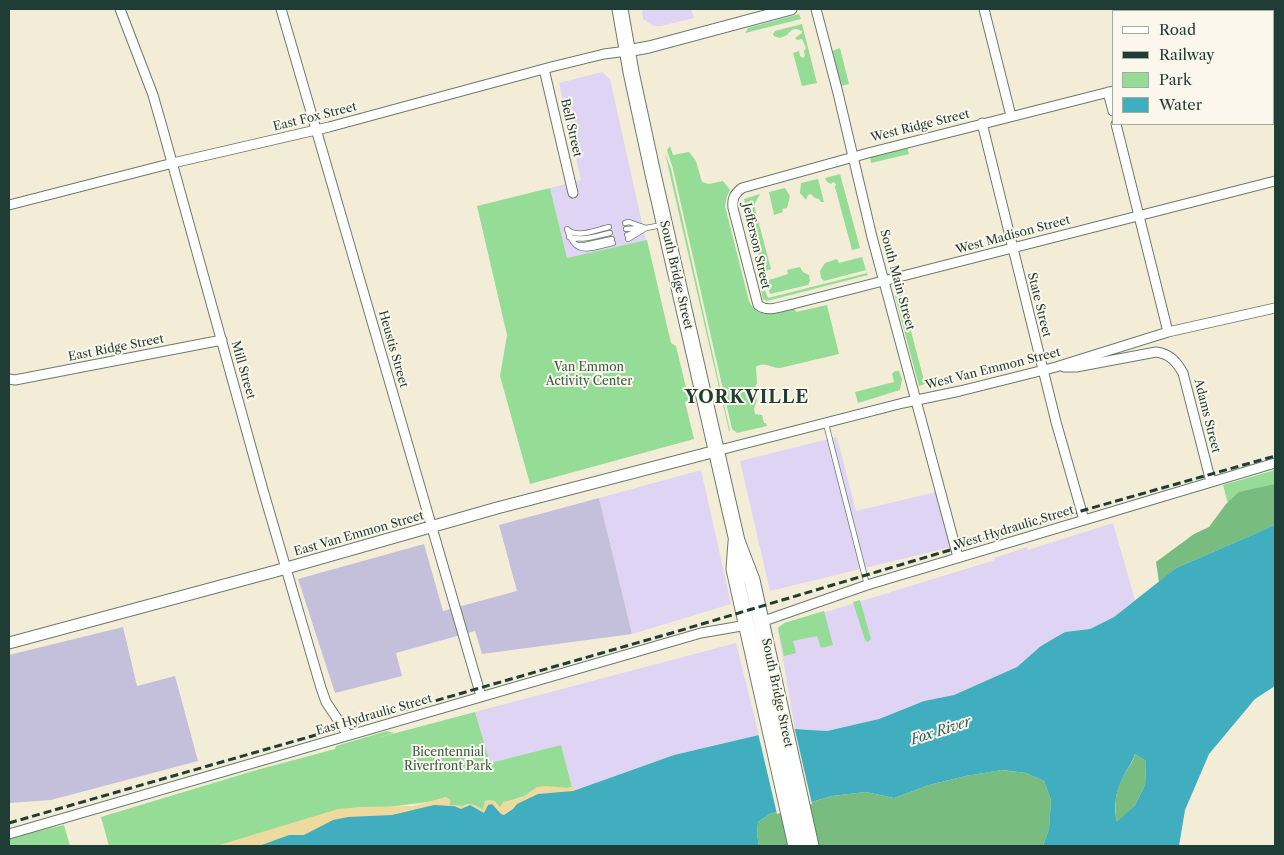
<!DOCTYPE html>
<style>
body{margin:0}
#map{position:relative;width:1284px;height:855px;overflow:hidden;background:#f3edd7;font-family:"Libre Caslon Text",serif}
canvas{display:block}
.frame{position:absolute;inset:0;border:10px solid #1f3d34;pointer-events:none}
.legend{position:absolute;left:1112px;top:10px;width:162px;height:115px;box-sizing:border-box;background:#fbf7ec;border:1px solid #a3ada2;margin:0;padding:6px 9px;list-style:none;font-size:15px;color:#1f3d34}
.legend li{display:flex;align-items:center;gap:10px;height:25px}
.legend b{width:25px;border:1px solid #a3ada2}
</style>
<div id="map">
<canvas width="1284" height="855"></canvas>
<div class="frame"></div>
<ul class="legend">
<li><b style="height:6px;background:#fff"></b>Road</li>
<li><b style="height:6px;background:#1f3d34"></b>Railway</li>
<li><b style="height:14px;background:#95dc96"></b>Park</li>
<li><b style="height:14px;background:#41aebf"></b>Water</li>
</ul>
</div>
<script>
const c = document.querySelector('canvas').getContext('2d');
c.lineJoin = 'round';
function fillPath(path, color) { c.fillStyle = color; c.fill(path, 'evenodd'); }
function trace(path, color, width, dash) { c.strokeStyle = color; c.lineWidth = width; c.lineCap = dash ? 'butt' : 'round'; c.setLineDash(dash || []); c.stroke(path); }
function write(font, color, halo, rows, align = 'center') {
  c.font = font + ' "Libre Caslon Text",serif'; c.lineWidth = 4; c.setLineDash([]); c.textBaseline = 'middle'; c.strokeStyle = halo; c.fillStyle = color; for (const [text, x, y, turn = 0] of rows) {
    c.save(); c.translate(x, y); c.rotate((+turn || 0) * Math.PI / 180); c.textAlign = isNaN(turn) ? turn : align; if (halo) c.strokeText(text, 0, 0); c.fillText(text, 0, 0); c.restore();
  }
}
fillPath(new Path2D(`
 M 642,9 L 691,9 L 694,18 L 661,26 L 654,26 L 643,19 Z
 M 602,72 L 610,79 L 646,241 L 567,258 L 550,188 L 581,180 L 559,83 Z
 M 837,437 L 856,511 L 936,492 L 951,547 L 770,591 L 740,461 Z
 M 701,470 L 731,604 L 632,634 L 599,498 Z
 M 1113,523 L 1135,600 L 1114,617 L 1090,629 L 1064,632 L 1017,667 L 954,695 L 924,701 L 879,719 L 827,731 L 795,729 L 778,630 L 780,626 L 995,560 L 994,558 L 1027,547 L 1028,550 Z
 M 736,643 L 759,735 L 674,755 L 573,791 L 561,745 L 490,763 L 475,712 Z`), '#e0d4f4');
fillPath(new Path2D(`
 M 599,498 L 632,634 L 482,654 L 475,631 L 396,653 L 402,676 L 335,693 L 298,579 L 424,544 L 443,611 L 517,591 L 499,525 Z
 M 123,627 L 137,686 L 175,676 L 198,761 L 51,800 L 9,803 L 9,655 Z`), '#c4c0db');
fillPath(new Path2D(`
 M 799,14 L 801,19 L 745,33 L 748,28 Z
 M 802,24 L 817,83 L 802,86 L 793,53 L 799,51 L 800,56 L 803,58 L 805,56 L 804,51 L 806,48 L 802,39 L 797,40 L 795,38 L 802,33 L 802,31 C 794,27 792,29 787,35 L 780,38 L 774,36 L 773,34 L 775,31 Z
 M 840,48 L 849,84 L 841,86 L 832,51 Z
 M 670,146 L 673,155 L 689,152 L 696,161 L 702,182 L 709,184 L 723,181 L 730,190 L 727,196 L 725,206 L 749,301 C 758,321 777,313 794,308 L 796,312 L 827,305 L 839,354 L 780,368 C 770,368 765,361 756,367 L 757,383 L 754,390 L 757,400 L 754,409 L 755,414 L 762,415 L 764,423 L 766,423 L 767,426 L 737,433 L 732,429 L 673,169 L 667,150 Z
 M 907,147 L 909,154 L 871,163 L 870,156 Z
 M 665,153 L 671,169 L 730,431 L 729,431 Z
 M 840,174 L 860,248 L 852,250 L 835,187 L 836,184 L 833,182 L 831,184 L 827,182 L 825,178 Z
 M 818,179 L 824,202 L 821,202 L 819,199 L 815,198 L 811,194 L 808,195 L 806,200 L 800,193 L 801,183 Z
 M 550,188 L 567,258 L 647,240 L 671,343 L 676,346 L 689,400 L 685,402 L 694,439 L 530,484 L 500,376 L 507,335 L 477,206 Z
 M 785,188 L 790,196 L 787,208 L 782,209 L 783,212 L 774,215 L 769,192 Z
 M 760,194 L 754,205 L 771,269 L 763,272 L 744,199 Z
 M 862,257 L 866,270 L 824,281 L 821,278 L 820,271 L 825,263 L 837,259 L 839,263 Z
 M 800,267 L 803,272 L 809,275 L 810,281 L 808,285 L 770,294 L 766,281 L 788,274 L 787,270 Z
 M 867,273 L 868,275 L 767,301 L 763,299 L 760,286 L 762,282 L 768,298 Z
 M 899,286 L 925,384 L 919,386 L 895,296 L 896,291 Z
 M 895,371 L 899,371 L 902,379 L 900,390 L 858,403 L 855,392 L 894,382 L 892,374 Z
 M 1275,470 L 1275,525 L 1238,541 L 1223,485 Z
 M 860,600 L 871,639 L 868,642 L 865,640 L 853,602 Z
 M 824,611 L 833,645 L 821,648 L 817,636 L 793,641 L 796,653 L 784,656 L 778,628 L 784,623 Z
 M 475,712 L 490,763 L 561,745 L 573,791 C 552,793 514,793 500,808 L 485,803 L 483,810 L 476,806 L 468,804 L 463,806 L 450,805 L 449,804 L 449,799 L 345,813 L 229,846 L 109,846 L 101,817 L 253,771 L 335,749 L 336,746 L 387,731 L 394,733 L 377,738 Z
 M 64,825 L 70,846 L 9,846 L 9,837 Z`), '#95dc96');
fillPath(new Path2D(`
 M 1275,484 L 1275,525 L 1176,568 L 1159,582 L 1156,562 L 1194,534 L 1209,527 L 1226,504 L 1239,492 Z
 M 1135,754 L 1146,761 L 1145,785 L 1135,805 L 1117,823 C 1114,807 1115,790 1124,775 C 1128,768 1133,763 1135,754 Z
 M 1001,770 L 1026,773 L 1044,781 L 1051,800 L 1049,829 L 1043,846 L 759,846 L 757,834 L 758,822 L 770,814 L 832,796 L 866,792 L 894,798 L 929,785 L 966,776 Z`), '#78bc7f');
fillPath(new Path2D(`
 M 547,786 L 567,788 L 573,786 L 574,789 L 579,791 L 512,815 L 486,815 L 470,806 L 463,810 L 448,805 L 329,829 L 262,846 L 216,846 L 338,809 L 360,807 L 413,806 L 446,797 L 451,801 L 449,804 L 450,805 L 463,806 L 472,804 L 483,810 L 485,801 L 489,800 L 495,801 L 500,807 L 503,802 L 521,798 L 537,787 Z`), '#eeda9e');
fillPath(new Path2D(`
 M 1275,525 L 1275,686 L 1255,699 L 1209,754 L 1185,810 L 1179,846 L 1043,846 L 1049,829 L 1051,800 L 1044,781 L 1026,773 L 1002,770 L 966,776 L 929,785 L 894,798 L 866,792 L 832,796 L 770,814 L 758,822 L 757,834 L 759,846 L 259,846 L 289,835 L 304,835 L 333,820 L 348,817 L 392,815 L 434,805 L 454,806 L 461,809 L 470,805 L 484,813 L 488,805 L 492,804 L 501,814 L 504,815 L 513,809 L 517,804 L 538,794 L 573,791 L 674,755 L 759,735 L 795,729 L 827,731 L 879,719 L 924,701 L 954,695 L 1017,667 L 1041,646 L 1065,632 L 1090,629 L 1114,617 L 1176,568 ZM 1135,754 L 1146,761 L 1145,785 L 1135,805 L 1117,822 C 1113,807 1116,789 1124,775 C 1128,768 1132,763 1135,754 Z`), '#41aebf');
fillPath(new Path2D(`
 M 794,726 L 812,804 L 777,814 L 758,733 Z`), '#f3edd7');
const service = new Path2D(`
 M 625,223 L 629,222 L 646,228 L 662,225
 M 567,229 C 576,257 589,248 613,243
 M 626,229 L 642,228
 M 568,230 C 579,238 596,230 609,227
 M 627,235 L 640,230
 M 569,237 C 583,241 596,236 610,233
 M 628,239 L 646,228
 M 576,245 L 585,245 L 612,239
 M 826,424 L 867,585`);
const minor = new Path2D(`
 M 120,9 L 153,95 L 163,130 L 263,490 L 321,688 L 326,702 L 348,735
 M 281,9 L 481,696
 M 816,9 L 838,93 L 872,237 L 958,557
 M 984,9 L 1011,116
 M 1273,51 L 1275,50
 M 544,69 L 573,193
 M 1113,91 L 868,153 L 742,188 C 734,194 732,199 733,208 L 758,305 C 768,313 782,306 793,304 L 1275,181
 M 1108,92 L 1113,111
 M 982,123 L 1056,422 L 1084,520
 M 1116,124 L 1168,332
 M 9,205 L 173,163 L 329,127 L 551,67 L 604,54 L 627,51
 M 1064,367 L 1076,367 L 1156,352 C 1170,354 1176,361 1183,373 L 1211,482
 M 9,379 L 15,380 L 222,340
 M 716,451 L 903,403 L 960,391 L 1056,367 L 1168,332 L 1275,308
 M 761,622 L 867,585 L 1275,463
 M 9,834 L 701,633 L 747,625`);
const tertiary = new Path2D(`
 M 627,51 L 649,47 L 791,9
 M 9,643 L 276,571 L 497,508 L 716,451`);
const trunk = new Path2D(`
 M 620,9 L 631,72 L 653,174 L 737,541 L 752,580 L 811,846
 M 736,542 L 734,569 L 796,846`);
trace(service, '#697b6d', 6);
trace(minor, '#697b6d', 11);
trace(tertiary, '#697b6d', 13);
trace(trunk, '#697b6d', 17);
trace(service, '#fff', 4.5);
trace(minor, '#fff', 9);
trace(tertiary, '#fff', 11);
trace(trunk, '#fff', 15);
trace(new Path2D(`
 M 9,823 L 675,632 L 1081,511 L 1275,456`), '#1f3d34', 3, [8, 4]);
write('12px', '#1f3d34', '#fbf7ec', [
 ["East Fox Street",315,117,-14],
 ["West Ridge Street",920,126,-14],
 ["Bell Street",571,128,77],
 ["West Madison Street",1013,235,-15],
 ["Jefferson Street",756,246,77],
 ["South Bridge Street",676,275,77],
 ["South Main Street",897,280,75],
 ["State Street",1039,305,76],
 ["East Ridge Street",116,348,-11],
 ["Heustis Street",393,349,74],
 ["West Van Emmon Street",993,369,-14],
 ["Mill Street",243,370,74],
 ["Adams Street",1207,416,76],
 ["West Hydraulic Street",1014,528,-17],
 ["East Van Emmon Street",359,534,-16],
 ["South Bridge Street",777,693,78],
 ["East Hydraulic Street",374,715,-16]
]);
write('12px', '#375d48', '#fbf7ec', [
 ["Van Emmon",589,368],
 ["Activity Center",589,382],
 ["Bicentennial",448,753],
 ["Riverfront Park",448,767]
]);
write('italic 14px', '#295f5e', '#fbf7ec', [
 ["Fox River",941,731,-18]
]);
c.letterSpacing = '1px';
write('bold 18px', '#1f3d34', '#fbf7ec', [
 ["YORKVILLE",747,398]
]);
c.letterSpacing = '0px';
</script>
